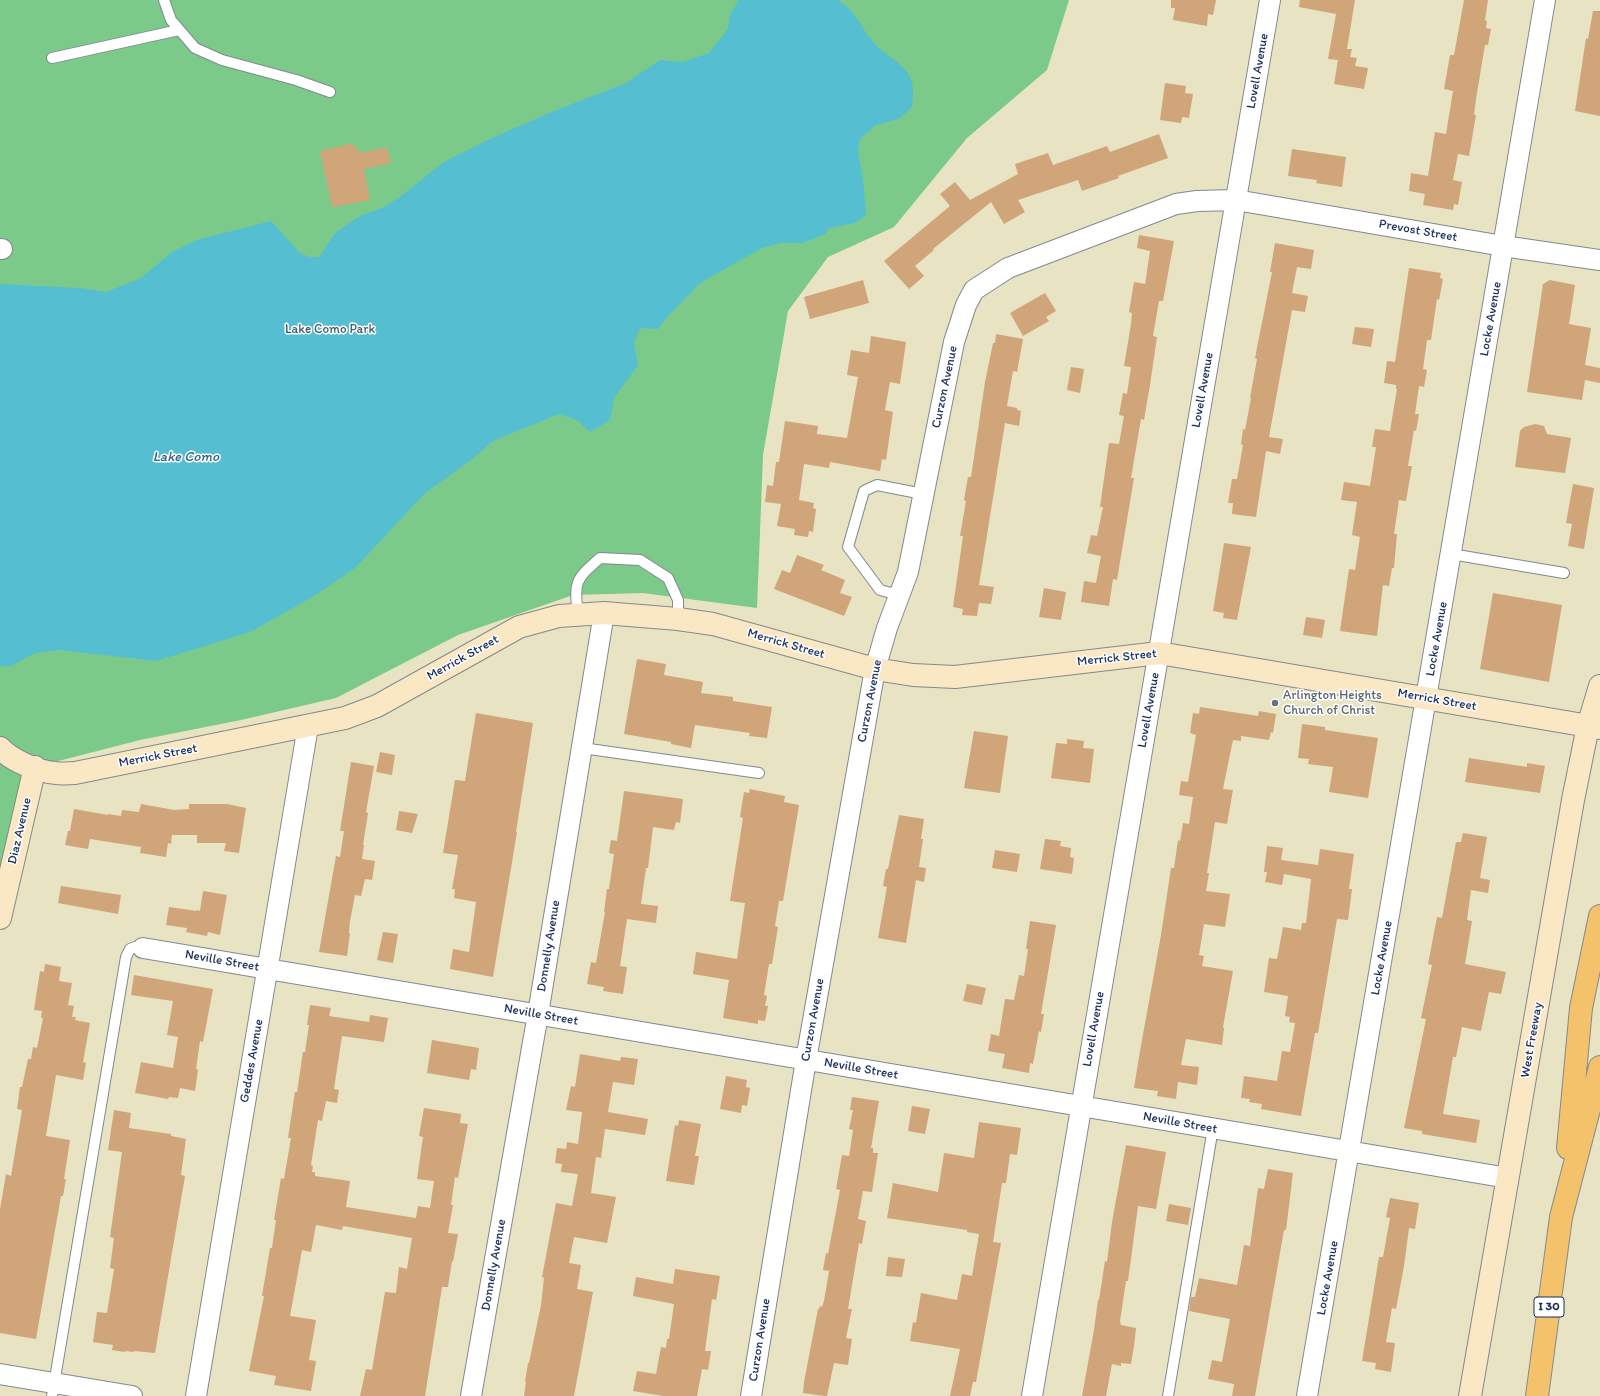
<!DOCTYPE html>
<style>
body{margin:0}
canvas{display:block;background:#e8e3c3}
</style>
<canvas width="1600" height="1396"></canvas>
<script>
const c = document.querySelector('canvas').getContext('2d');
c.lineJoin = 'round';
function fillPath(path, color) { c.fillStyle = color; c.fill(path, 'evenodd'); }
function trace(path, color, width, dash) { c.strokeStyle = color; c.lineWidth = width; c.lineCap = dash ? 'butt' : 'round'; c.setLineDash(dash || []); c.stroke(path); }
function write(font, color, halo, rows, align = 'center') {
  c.font = font + ' Itim,sans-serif'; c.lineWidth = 3; c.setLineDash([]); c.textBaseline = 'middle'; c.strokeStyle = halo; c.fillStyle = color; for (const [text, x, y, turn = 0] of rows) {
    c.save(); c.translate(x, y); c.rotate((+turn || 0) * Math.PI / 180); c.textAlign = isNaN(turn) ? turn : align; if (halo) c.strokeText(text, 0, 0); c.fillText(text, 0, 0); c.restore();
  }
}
fillPath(new Path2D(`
 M 0,0 L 1069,0 L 1047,70 L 967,138 L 894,227 L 828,257 L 788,311 L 763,455 L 757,608 L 643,593 L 573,595 L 458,635 L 336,698 L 241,720 L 140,740 L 35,767 L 0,881 Z`), '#7bca8a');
fillPath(new Path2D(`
 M 739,0 L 838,0 C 856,11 862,30 876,45 C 885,55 906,65 911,79 C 914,88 913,97 912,107 L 899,119 L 876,125 L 860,139 L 858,151 L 863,179 L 866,215 L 855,223 L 829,228 L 825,234 L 803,243 L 781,243 L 762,248 L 700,283 L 670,314 L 658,329 L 640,328 L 634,343 L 638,365 L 614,398 L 610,420 L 590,432 L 577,420 L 559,414 L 493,441 L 471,460 L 425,493 L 355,568 L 314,596 L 250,632 L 156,661 L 59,650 L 35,653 L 9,667 L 0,666 L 0,284 L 80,288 L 106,292 L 141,278 L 172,252 L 197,240 L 271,221 L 300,253 L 310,257 L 319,257 L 335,233 L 360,216 L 384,207 L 401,196 L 444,162 L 490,139 L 549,113 L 626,83 L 660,60 L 683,62 L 709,53 L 728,29 L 730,15 Z`), '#55bfd1');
fillPath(new Path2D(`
 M 1171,0 L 1216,0 L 1213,15 L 1208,14 L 1207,26 L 1173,20 L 1175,8 L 1171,8 Z
 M 1300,0 L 1355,0 L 1347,49 L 1352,49 L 1350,57 L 1357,58 L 1355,66 L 1368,68 L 1364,89 L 1334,84 L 1338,60 L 1328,59 L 1336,14 L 1299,7 Z
 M 1464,0 L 1488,0 L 1485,20 L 1487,21 L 1486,28 L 1491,29 L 1488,45 L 1485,45 L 1476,99 L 1474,115 L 1476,115 L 1469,156 L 1458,154 L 1453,180 L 1462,182 L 1458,205 L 1454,204 L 1453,210 L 1423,205 L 1425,194 L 1409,191 L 1411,173 L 1428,176 L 1435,132 L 1446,134 L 1453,91 L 1444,89 L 1450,55 L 1454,55 Z
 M 1593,11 L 1600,11 L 1600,116 L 1575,111 L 1586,38 L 1588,39 Z
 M 1165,83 L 1186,86 L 1185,93 L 1193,94 L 1189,118 L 1182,117 L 1181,123 L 1160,120 Z
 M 1159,134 L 1168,158 L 1118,176 L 1119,178 L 1082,191 L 1078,180 L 1018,200 L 1025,212 L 1004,224 L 991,202 L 933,249 L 934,250 L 915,266 L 924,276 L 909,289 L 884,261 L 950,206 L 940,194 L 955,182 L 970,200 L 1018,174 L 1015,164 L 1048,153 L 1053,165 L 1107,146 L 1110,152 Z
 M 354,143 L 355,150 L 360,149 L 361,153 L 387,147 L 391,163 L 364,169 L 370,200 L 332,207 L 320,151 Z
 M 1292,149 L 1346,157 L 1342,187 L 1316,183 L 1317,180 L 1288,176 Z
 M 1139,235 L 1174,241 L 1163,301 L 1159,301 L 1153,336 L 1157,337 L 1150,385 L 1144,420 L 1141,419 L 1131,478 L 1134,478 L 1117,580 L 1113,579 L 1109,606 L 1081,602 L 1084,581 L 1096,583 L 1101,556 L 1087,553 L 1091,535 L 1097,536 L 1103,507 L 1100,507 L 1109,443 L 1119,444 L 1124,416 L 1119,415 L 1123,393 L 1127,394 L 1131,367 L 1124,366 L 1131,324 L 1132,313 L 1129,312 L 1134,282 L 1145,284 L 1150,251 L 1137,248 Z
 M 1275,243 L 1314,250 L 1311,269 L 1297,267 L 1292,293 L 1308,296 L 1305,312 L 1292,310 L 1269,437 L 1283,439 L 1280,454 L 1266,451 L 1256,517 L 1232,514 L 1233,503 L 1228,503 L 1232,479 L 1237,479 L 1243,445 L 1241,444 L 1243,429 L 1245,430 L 1251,398 L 1250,398 L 1257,359 L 1255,358 L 1272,272 L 1270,272 Z
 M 1409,268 L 1441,273 L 1440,278 L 1443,279 L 1439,300 L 1437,299 L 1431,340 L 1427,340 L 1423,369 L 1427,370 L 1424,387 L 1419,386 L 1415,414 L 1419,414 L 1416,431 L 1414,430 L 1408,466 L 1412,466 L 1406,501 L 1399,500 L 1394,534 L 1397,534 L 1394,568 L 1392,568 L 1389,586 L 1383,585 L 1377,636 L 1340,631 L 1349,569 L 1355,570 L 1360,537 L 1352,535 L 1357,502 L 1341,500 L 1344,482 L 1370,486 L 1376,447 L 1372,447 L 1375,429 L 1390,431 L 1397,389 L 1396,389 L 1396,385 L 1384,383 L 1387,361 L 1395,362 Z
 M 863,280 L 869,303 L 810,319 L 804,297 Z
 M 1550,280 L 1575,285 L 1569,324 L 1591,328 L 1585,365 L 1600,368 L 1600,383 L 1585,380 L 1582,400 L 1527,392 L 1543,284 Z
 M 1045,293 L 1056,311 L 1046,317 L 1049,321 L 1023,336 L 1010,313 Z
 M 1355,327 L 1374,329 L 1371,347 L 1352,344 Z
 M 996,334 L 1023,339 L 1017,372 L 1013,371 L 1007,406 L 1017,408 L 1017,410 L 1021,411 L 1019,426 L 1005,423 L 979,585 L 994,587 L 991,604 L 979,603 L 977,616 L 962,615 L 963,609 L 953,607 L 963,536 L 960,536 L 966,501 L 964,500 L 968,477 L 971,477 L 985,382 L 993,343 L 995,343 Z
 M 871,336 L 906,342 L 900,384 L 890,382 L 885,410 L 893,412 L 886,460 L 882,459 L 880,471 L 830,462 L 829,468 L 804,464 L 799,500 L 814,503 L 813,508 L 816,509 L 813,532 L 809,531 L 808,537 L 794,535 L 795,529 L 777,526 L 781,504 L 765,502 L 767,485 L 773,486 L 776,462 L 779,462 L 785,421 L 818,426 L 817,434 L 847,438 L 858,377 L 847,375 L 851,350 L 869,353 Z
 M 1071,367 L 1084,369 L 1080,393 L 1067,390 Z
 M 1535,424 L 1544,426 L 1547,434 L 1571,438 L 1565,473 L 1515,467 L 1520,431 L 1524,427 Z
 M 1573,484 L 1594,488 L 1584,549 L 1568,546 L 1572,524 L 1566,523 Z
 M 1224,543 L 1251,547 L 1237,620 L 1223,618 L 1224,613 L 1213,611 Z
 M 797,555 L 824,565 L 821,570 L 845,580 L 840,593 L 852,597 L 844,616 L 774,589 L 782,570 L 790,573 Z
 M 1044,588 L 1066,592 L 1061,620 L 1039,617 Z
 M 1493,593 L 1562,605 L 1549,682 L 1480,669 Z
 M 1306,617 L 1325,620 L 1322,638 L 1303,635 Z
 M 637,659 L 666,664 L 664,675 L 703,682 L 701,693 L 733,697 L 733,701 L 772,707 L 767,738 L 749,736 L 750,733 L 695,725 L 691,748 L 671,744 L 671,742 L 624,734 Z
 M 1200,707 L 1258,716 L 1259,711 L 1276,714 L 1273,733 L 1271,732 L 1269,740 L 1241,736 L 1241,741 L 1233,740 L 1223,789 L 1233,790 L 1227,824 L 1215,822 L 1207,873 L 1209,873 L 1206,891 L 1230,894 L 1225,927 L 1204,924 L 1199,955 L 1204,956 L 1202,966 L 1233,971 L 1223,1027 L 1224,1028 L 1222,1045 L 1186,1039 L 1181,1065 L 1199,1067 L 1197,1085 L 1178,1082 L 1176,1099 L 1157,1096 L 1158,1091 L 1134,1088 L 1140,1051 L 1161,935 L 1171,868 L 1174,868 L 1178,840 L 1180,841 L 1183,823 L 1189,824 L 1193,797 L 1179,795 L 1181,781 L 1188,782 L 1196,735 L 1190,733 L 1193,713 L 1199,714 Z
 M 476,713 L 533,723 L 516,832 L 517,832 L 493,977 L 450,969 L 453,949 L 469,952 L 476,902 L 454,898 L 455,889 L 452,889 L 458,855 L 443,853 L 455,780 L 465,781 Z
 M 1302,724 L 1325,727 L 1325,730 L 1378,738 L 1368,798 L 1329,792 L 1333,767 L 1308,764 L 1309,759 L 1298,758 Z
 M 974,731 L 1008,736 L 1000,793 L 964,788 Z
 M 1067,739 L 1084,741 L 1083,748 L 1094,749 L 1090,783 L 1051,778 L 1056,743 L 1067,744 Z
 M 380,752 L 395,755 L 392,775 L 376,772 Z
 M 1469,758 L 1527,767 L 1527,763 L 1545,766 L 1540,793 L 1465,782 Z
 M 351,762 L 374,766 L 366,812 L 368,813 L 363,845 L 364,845 L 362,859 L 375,861 L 372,880 L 365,879 L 361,896 L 355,895 L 350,921 L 349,933 L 350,933 L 347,956 L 319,952 L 336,856 L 340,857 L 344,831 L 340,831 Z
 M 750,789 L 785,796 L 784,802 L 799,805 L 783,901 L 779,901 L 775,926 L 778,927 L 772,964 L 769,964 L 764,995 L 767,996 L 765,1006 L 768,1006 L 765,1021 L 758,1020 L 758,1024 L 723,1018 L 729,980 L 693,974 L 696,952 L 737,959 L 745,903 L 730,901 L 743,818 L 740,817 L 744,792 L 749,793 Z
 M 624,791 L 683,799 L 680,823 L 676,822 L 674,830 L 653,827 L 648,868 L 646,868 L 641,904 L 658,906 L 656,923 L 627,919 L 620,966 L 627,967 L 623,994 L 603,991 L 604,987 L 587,984 L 591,962 L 596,963 L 605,912 L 604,912 L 607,889 L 609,889 L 614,854 L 609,853 L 611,840 L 617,841 Z
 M 141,804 L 174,810 L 189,809 L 189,804 L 227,804 L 246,808 L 239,853 L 224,851 L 226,843 L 197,843 L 197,835 L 172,835 L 171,844 L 168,843 L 166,857 L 140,853 L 141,847 L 90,839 L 88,849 L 65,845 L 68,831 L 70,831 L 74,809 L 108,815 L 108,814 L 121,816 L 122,810 L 139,812 Z
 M 399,811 L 418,814 L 412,833 L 396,830 Z
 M 899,815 L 924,819 L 921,839 L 923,839 L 919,867 L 926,868 L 924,882 L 916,880 L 906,943 L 878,938 L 887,887 L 883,886 L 886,869 L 888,869 Z
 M 1463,833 L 1487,837 L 1480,878 L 1490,880 L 1488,893 L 1471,890 L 1467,920 L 1472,921 L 1465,964 L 1506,972 L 1501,994 L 1489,992 L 1481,1031 L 1462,1027 L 1456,1057 L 1453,1057 L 1443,1114 L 1480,1120 L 1476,1143 L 1422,1134 L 1422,1131 L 1404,1128 L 1426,1019 L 1421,1018 L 1432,965 L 1428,964 L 1437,917 L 1442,918 L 1456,842 L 1461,842 Z
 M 1045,839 L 1061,841 L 1060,846 L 1071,848 L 1070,857 L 1074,858 L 1072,874 L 1040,869 Z
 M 1267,846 L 1283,848 L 1281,860 L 1318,865 L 1320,849 L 1354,854 L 1349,889 L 1352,889 L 1348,920 L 1337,919 L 1318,1033 L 1315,1033 L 1301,1116 L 1261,1109 L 1262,1104 L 1249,1102 L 1250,1099 L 1241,1098 L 1244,1076 L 1277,1081 L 1282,1051 L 1290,1052 L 1295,1023 L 1289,1022 L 1290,1017 L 1285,1016 L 1288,996 L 1264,992 L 1269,958 L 1277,959 L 1283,927 L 1301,930 L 1302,923 L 1306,923 L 1311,879 L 1284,874 L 1282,885 L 1265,882 L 1267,872 L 1264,872 Z
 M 995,850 L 1020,854 L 1017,872 L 992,868 Z
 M 61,886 L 121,895 L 118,914 L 58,903 Z
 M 203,891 L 227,895 L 220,935 L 208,932 L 207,936 L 186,932 L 187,928 L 166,925 L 169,907 L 197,911 L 197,910 L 200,911 Z
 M 1030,921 L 1056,925 L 1041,1014 L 1044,1014 L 1041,1032 L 1039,1031 L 1033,1064 L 1030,1063 L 1029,1073 L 1002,1068 L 1005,1054 L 988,1051 L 991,1034 L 999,1036 L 1005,999 L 1014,1000 L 1019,975 L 1024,976 L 1028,949 L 1026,949 Z
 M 383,932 L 398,934 L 393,963 L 377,960 Z
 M 45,964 L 61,967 L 59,981 L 72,983 L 68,1005 L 74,1006 L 72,1017 L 76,1017 L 75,1020 L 90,1023 L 83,1062 L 86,1063 L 83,1080 L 56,1075 L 46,1136 L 70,1140 L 64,1179 L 66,1179 L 63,1196 L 61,1196 L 36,1339 L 0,1333 L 0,1209 L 6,1174 L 11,1176 L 22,1110 L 17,1109 L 20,1087 L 22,1087 L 28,1059 L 31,1059 L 33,1047 L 37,1048 L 43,1018 L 41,1018 L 42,1011 L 34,1010 L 40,971 L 44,972 Z
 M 134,975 L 213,989 L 203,1042 L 200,1041 L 196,1069 L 198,1070 L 195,1091 L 180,1088 L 178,1098 L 169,1097 L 168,1099 L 135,1093 L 141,1062 L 173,1068 L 178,1037 L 167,1035 L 173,1001 L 131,995 Z
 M 967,984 L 986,988 L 982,1005 L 963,1001 Z
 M 310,1005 L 331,1008 L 329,1016 L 369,1022 L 370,1015 L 388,1018 L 384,1042 L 342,1036 L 334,1089 L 339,1090 L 337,1103 L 326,1101 L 322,1121 L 318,1120 L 311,1165 L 313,1166 L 312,1172 L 315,1172 L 315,1176 L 350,1181 L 346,1207 L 416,1218 L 418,1206 L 430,1208 L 434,1181 L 417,1179 L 423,1137 L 419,1136 L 424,1108 L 461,1114 L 460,1123 L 468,1124 L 458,1178 L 455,1177 L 451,1205 L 453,1205 L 448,1233 L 458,1234 L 453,1262 L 452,1261 L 448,1287 L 442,1287 L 425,1396 L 360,1396 L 366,1369 L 372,1370 L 385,1292 L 396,1293 L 399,1267 L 407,1269 L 412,1238 L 343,1226 L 342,1230 L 316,1225 L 311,1252 L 302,1250 L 290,1316 L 316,1320 L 309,1360 L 316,1361 L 311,1391 L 274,1385 L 276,1376 L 249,1371 L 264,1296 L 262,1296 L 270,1248 L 272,1248 L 276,1220 L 274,1220 L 281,1178 L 284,1179 L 291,1138 L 288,1138 L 295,1092 L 297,1092 L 303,1052 L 305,1052 L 309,1025 L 307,1025 Z
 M 432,1040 L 479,1048 L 476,1070 L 471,1069 L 469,1080 L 427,1073 Z
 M 580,1054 L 620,1061 L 621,1057 L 638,1059 L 634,1085 L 613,1082 L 608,1112 L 648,1119 L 645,1135 L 605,1129 L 601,1158 L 596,1157 L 591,1193 L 616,1197 L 607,1243 L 574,1237 L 569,1263 L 581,1265 L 577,1289 L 593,1292 L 574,1396 L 524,1396 L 526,1382 L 525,1382 L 528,1363 L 529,1363 L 541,1305 L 544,1278 L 542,1277 L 556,1203 L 572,1206 L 578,1174 L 561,1172 L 562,1164 L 555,1163 L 557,1148 L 566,1149 L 567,1142 L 578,1144 L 582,1112 L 566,1110 L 571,1086 L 575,1087 Z
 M 726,1076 L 747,1080 L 746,1087 L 750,1088 L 747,1106 L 742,1105 L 741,1113 L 720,1109 Z
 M 852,1097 L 879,1101 L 871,1148 L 873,1148 L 873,1153 L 878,1153 L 872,1192 L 863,1191 L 858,1219 L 866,1221 L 862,1244 L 859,1243 L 848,1309 L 852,1309 L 846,1338 L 852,1339 L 848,1365 L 834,1363 L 827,1396 L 824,1396 L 803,1393 L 804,1382 L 818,1309 L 819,1309 L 820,1306 L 822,1307 L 824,1301 L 829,1271 L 823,1270 L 826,1253 L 828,1254 L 840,1190 L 836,1189 L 842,1155 L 849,1156 L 853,1130 L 849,1129 L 853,1110 L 850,1110 Z
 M 912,1106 L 930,1109 L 925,1134 L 908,1131 Z
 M 114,1110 L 131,1113 L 129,1128 L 171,1134 L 171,1136 L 186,1139 L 181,1175 L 185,1176 L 155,1353 L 134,1351 L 134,1352 L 125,1351 L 125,1352 L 112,1350 L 113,1345 L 93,1342 L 97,1312 L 107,1313 L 114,1269 L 110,1268 L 114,1238 L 110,1237 L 122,1152 L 108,1150 Z
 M 679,1120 L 701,1124 L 695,1156 L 699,1156 L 694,1185 L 666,1181 L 675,1125 L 678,1126 Z
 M 979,1122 L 1021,1128 L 1017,1155 L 1010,1154 L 1006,1183 L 1002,1183 L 993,1242 L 1001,1243 L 976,1382 L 973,1382 L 970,1396 L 950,1396 L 960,1349 L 910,1341 L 913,1322 L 916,1323 L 921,1293 L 957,1300 L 962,1274 L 972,1276 L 979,1234 L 967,1232 L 967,1230 L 887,1218 L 893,1183 L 938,1192 L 944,1153 L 974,1158 Z
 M 1126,1145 L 1166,1152 L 1156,1209 L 1138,1206 L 1128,1281 L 1126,1281 L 1120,1321 L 1121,1325 L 1136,1328 L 1134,1346 L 1131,1364 L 1121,1363 L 1121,1366 L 1112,1364 L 1106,1396 L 1082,1396 L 1094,1330 L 1098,1300 L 1099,1300 L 1105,1261 L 1107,1262 L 1112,1222 Z
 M 1268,1169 L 1293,1173 L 1286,1230 L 1284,1230 L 1255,1396 L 1232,1396 L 1234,1384 L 1208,1379 L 1212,1360 L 1222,1362 L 1230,1319 L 1189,1311 L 1191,1297 L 1195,1297 L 1199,1278 L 1237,1285 L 1244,1245 L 1250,1246 L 1258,1188 L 1264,1189 Z
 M 1390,1198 L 1419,1203 L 1415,1229 L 1409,1228 L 1404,1266 L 1396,1309 L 1392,1308 L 1386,1342 L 1395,1343 L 1391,1372 L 1375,1369 L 1376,1363 L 1362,1361 L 1379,1257 L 1383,1257 L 1390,1218 L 1386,1217 Z
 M 1169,1204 L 1191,1208 L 1188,1225 L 1166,1221 Z
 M 888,1257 L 905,1259 L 902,1277 L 886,1276 Z
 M 675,1269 L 720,1276 L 716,1300 L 712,1299 L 705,1351 L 711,1351 L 708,1370 L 702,1369 L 697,1396 L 663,1396 L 633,1391 L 637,1371 L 656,1374 L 661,1347 L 666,1348 L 667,1339 L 669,1339 L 674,1304 L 633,1296 L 636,1277 L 673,1284 Z`), '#d0a579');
const lane = new Path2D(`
 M 164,0 L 171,20 L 195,48 L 222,60 L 296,80 L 330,92
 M 52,58 L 179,30
 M 1451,554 L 1564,573
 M 899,595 L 880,590 L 848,547 L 864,491 L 877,485 L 923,494
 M 578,615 C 574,581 575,580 600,558 L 640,560 L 668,578 L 678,600 L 678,619
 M 582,748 L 759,773
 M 52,1396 L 126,957 L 130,949 L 135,947 L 143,948
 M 1168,1396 L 1213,1128`);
const street = new Path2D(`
 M 0,249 L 2,249
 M 143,948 L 1508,1178
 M 0,1374 L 132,1396
 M 196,1396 L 308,726
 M 471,1396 L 538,1014 L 604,613
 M 751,1396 L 806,1060 L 875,669 L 887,628 L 908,572 L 954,342 L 966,305 L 974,290 L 1008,268 L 1176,204 L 1197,201 L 1236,200 L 1503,246 L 1600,260
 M 1032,1396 L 1270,0
 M 1307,1396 L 1545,0`);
const secondary = new Path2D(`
 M 0,748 C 12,761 39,772 56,773 C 62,774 69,773 75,773 L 345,718 L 377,706 L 519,627 L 559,616 L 604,613 L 678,619 L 713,624 L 875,669 L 913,675 L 955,677 L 1159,653 L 1600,728
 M 0,918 L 35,767
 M 1470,1396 L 1573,800 L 1588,726 L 1600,686`);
const highway = new Path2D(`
 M 1568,1148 L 1581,1008 L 1600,916
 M 1537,1396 L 1561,1217 L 1600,1067`);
trace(lane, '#828990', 12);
trace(street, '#828990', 22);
trace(secondary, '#828990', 24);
trace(highway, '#828990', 24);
trace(lane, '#fff', 10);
trace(street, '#fff', 20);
trace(secondary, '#fae7c3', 22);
trace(highway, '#f3c26a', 22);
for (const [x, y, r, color] of [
 [1275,703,4,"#6b7280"]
]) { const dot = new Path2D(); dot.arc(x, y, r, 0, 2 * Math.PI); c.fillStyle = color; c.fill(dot); trace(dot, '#fff', 1.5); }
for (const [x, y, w] of [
 [1549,1307,30]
]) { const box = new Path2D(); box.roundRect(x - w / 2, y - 10, w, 20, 3); c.fillStyle = '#fff'; c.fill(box); trace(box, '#1b2f5e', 1); }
write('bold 12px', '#1b2f5e', null, [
 ["I 30",1549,1307]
]);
write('13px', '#1b2f5e', '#fff', [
 ["Lovell Avenue",1258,71,-80],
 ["Prevost Street",1418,231,10],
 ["Locke Avenue",1491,319,-80],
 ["Curzon Avenue",945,387,-78],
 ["Lovell Avenue",1203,390,-80],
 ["Locke Avenue",1437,639,-80],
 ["Merrick Street",786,644,16],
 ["Merrick Street",463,658,-29],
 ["Merrick Street",1117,658,-6],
 ["Merrick Street",1437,700,10],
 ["Curzon Avenue",870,701,-79],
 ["Lovell Avenue",1149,710,-80],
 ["Merrick Street",158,756,-11],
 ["Diaz Avenue",20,831,-77],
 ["Donnelly Avenue",549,946,-81],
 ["Locke Avenue",1382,958,-80],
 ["Neville Street",222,961,10],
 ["Neville Street",541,1015,10],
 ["Curzon Avenue",813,1020,-80],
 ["Lovell Avenue",1094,1029,-80],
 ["West Freeway",1532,1040,-80],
 ["Geddes Avenue",252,1061,-80],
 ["Neville Street",861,1069,10],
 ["Neville Street",1180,1123,10],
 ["Donnelly Avenue",494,1265,-80],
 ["Locke Avenue",1328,1278,-80],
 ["Curzon Avenue",760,1340,-81]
]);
write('13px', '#385e6b', '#fff', [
 ["Lake Como Park",330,330]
]);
write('13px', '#5b616d', '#fff', [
 ["Arlington Heights",1283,696],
 ["Church of Christ",1283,711]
], 'left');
write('italic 14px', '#2f6186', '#fff', [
 ["Lake Como",186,457]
]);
</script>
